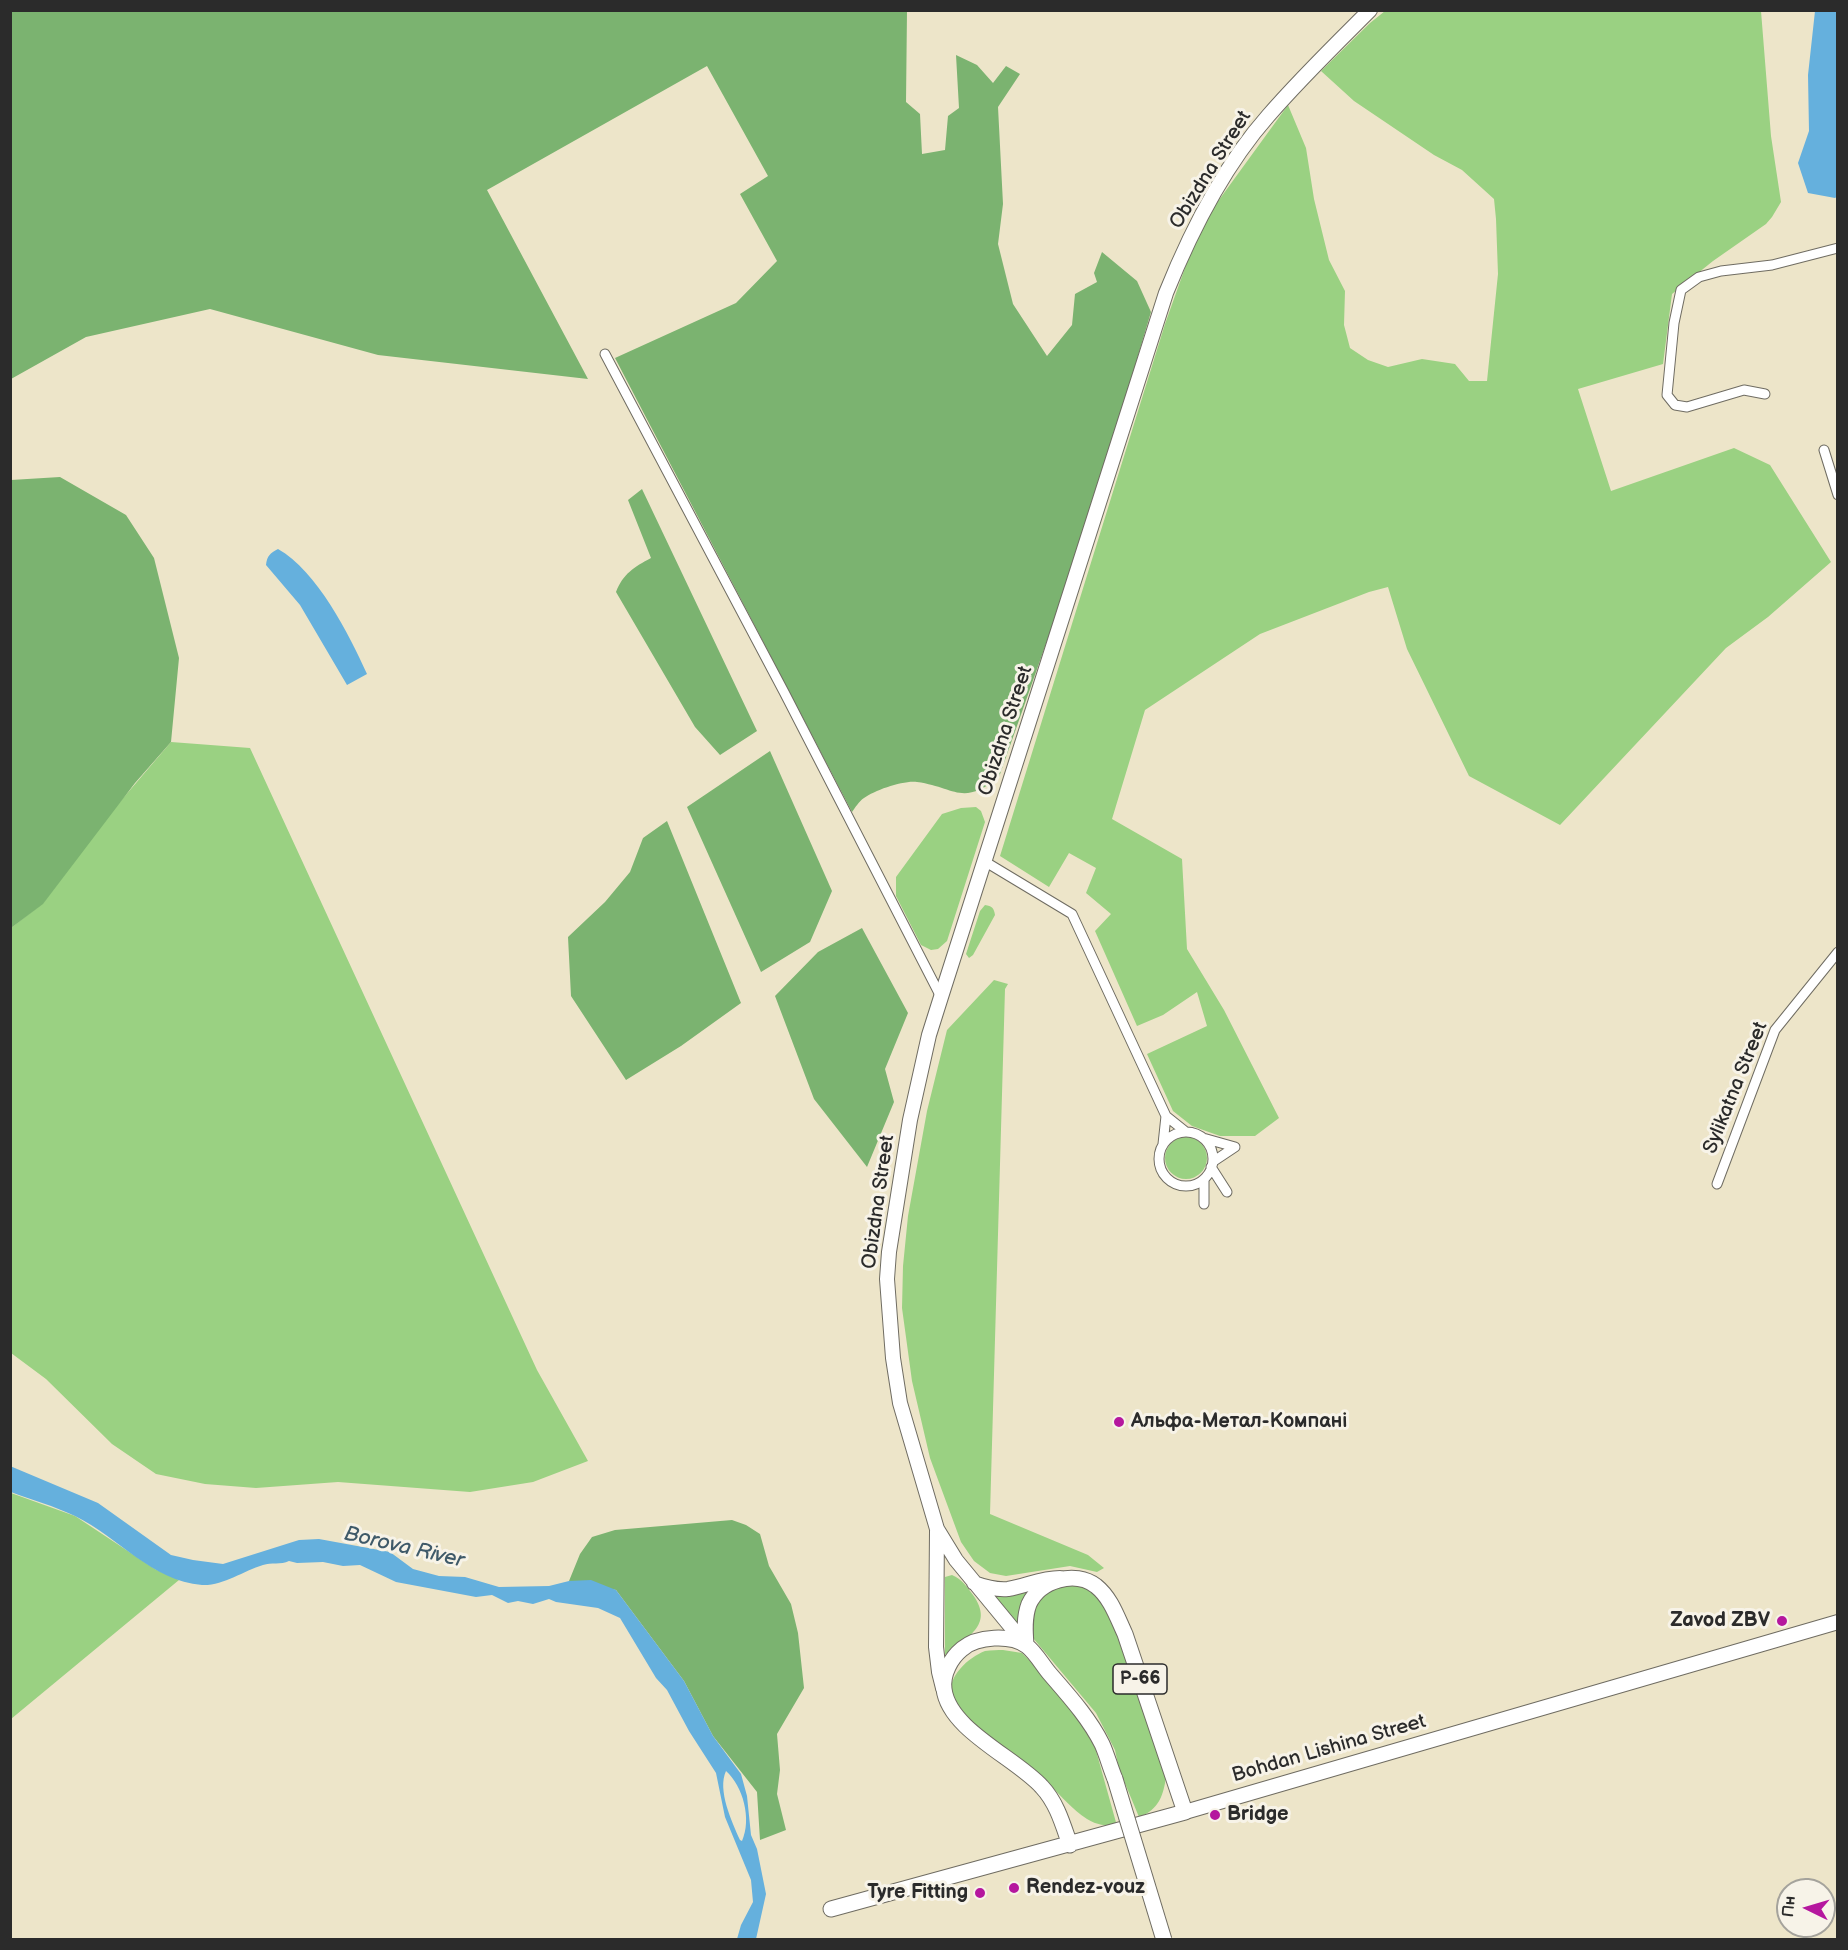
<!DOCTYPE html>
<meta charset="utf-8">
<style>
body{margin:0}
#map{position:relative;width:1848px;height:1950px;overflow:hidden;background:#ede5c9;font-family:"Balsamiq Sans",sans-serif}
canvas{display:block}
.frame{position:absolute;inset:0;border:12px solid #2b2b2b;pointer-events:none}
.north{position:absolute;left:1776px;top:1878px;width:60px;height:60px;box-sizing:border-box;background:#f7f3e8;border:2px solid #a5a39c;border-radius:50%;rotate:275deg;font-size:16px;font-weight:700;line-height:24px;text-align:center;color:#2b2b2b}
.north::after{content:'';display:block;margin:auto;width:21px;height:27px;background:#b5179e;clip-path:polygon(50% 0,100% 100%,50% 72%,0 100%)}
</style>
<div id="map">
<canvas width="1848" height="1950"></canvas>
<div class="frame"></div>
<div class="north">Пн</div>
</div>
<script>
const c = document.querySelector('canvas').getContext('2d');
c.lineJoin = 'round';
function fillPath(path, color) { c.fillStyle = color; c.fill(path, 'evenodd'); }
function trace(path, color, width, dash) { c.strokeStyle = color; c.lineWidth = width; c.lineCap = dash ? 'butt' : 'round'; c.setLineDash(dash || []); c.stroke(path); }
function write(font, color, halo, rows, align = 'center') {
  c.font = font + ' "Balsamiq Sans",sans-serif'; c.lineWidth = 6; c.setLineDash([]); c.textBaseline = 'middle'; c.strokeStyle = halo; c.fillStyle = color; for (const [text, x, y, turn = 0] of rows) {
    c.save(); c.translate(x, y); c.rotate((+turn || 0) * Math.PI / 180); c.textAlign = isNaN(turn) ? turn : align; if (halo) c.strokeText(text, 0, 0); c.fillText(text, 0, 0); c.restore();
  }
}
fillPath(new Path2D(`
 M 1385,11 L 1761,11 L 1771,136 L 1781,202 L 1772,217 L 1766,224 L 1713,261 L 1672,294 L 1663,364 L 1578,389 L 1611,491 L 1734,448 L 1770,465 L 1831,562 L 1768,617 L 1726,648 L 1560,825 L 1469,776 L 1407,649 L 1388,587 L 1369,592 L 1260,634 L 1145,710 L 1112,819 L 1182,859 L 1187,949 L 1224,1010 L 1279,1118 L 1255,1136 L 1220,1136 L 1192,1126 L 1173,1111 L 1147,1054 L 1207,1026 L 1197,992 L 1163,1015 L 1137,1026 L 1095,931 L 1111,914 L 1086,893 L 1096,868 L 1069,853 L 1049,887 L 1000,856 L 1165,324 L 1191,251 L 1208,215 L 1288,105 L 1306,148 L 1314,199 L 1329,260 L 1345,291 L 1344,325 L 1350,348 L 1368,360 L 1388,367 L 1422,359 L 1455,364 L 1469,381 L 1487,381 L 1498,274 L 1496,219 L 1494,199 L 1462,170 L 1434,155 L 1354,101 L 1321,71 L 1370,23 Z
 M 171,742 L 250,748 L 537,1370 L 588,1461 L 533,1482 L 470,1492 L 338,1482 L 256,1488 L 205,1484 L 156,1474 L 112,1444 L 46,1379 L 11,1353 L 11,928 L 43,903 L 107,817 Z
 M 976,807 L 981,811 L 985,822 L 947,941 L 938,949 L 931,950 L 921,945 L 896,896 L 896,877 L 942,814 L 961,808 Z
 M 985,905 C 992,906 994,908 995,915 L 973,955 L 969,958 L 966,954 L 980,911 Z
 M 994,980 L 1008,984 L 1005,989 L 990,1514 L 1088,1555 L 1104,1568 L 1097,1572 L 1070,1566 L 1006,1576 L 990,1573 L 974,1561 L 961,1542 L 930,1458 L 912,1381 L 902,1308 L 903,1266 L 908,1216 L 927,1111 L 947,1030 Z
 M1165 1158a21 21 0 1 1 42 0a21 21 0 1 1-42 0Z
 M 11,1493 L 75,1516 L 155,1569 L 179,1580 L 11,1719 Z
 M 952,1575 C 962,1579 967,1587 973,1595 C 995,1626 966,1637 945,1655 L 945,1577 Z
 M 1078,1582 L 1107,1601 L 1166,1776 C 1164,1794 1159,1810 1139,1817 L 1119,1769 L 1115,1750 L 1096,1713 L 1033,1638 C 1027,1599 1044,1591 1078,1582 Z
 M 1040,1583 L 1018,1628 L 992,1596 L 1001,1596 Z
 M 1003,1650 L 1022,1653 L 1047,1678 L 1070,1706 L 1095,1747 L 1117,1826 C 1105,1826 1097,1825 1087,1819 C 1072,1809 1062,1797 1050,1785 C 1025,1761 963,1728 952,1696 C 946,1677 969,1657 985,1651 C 991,1650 998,1650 1003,1650 Z`), '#9ad182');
fillPath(new Path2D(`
 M 11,11 L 907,11 L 906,102 L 920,114 L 922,154 L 945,150 L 948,116 L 959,108 L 956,55 L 977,65 L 993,83 L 1006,66 L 1020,74 L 998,107 L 1003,204 L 998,244 L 1013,304 L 1047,356 L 1072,325 L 1075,294 L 1097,282 L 1094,273 L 1102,252 L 1137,281 L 1151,312 L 1107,460 L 1061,601 L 999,777 C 962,807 955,787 917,782 C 904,780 875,790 864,798 C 859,801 855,808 852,812 L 615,358 L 736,303 L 777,261 L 740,194 L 768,176 L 707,66 L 487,190 L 588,379 L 378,355 L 210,309 L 86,337 L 11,379 Z
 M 60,477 L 126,515 L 154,558 L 179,658 L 171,742 L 135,783 L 43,904 L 11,928 L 11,480 Z
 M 642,489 L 757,731 L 720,755 L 695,727 L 616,592 C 623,574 634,567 651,558 L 628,500 Z
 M 770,751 L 832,891 L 810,942 L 761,972 L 687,807 Z
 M 667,821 L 741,1003 L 681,1046 L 626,1080 L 571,996 L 568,937 L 605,902 L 630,872 L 643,838 Z
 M 862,928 L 908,1013 L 885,1069 L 894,1102 L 867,1167 L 814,1099 L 775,996 L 818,952 Z
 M 732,1520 L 746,1525 L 760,1534 L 769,1566 L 791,1604 L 798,1633 L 804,1688 L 777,1734 L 780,1770 L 777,1794 L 786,1830 L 760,1840 L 757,1792 L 713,1736 L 684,1681 L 616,1590 L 569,1581 L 580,1554 L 592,1537 L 615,1530 Z`), '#7bb370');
fillPath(new Path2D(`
 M 1815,11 L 1837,11 L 1838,196 L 1835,198 L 1808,193 L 1798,163 L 1809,131 L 1808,75 Z
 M 278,549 C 317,571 349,634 367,674 L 347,685 L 300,605 L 266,565 C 267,556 270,553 278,549 Z
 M 10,1466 L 98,1503 L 171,1555 L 193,1560 L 223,1564 L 299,1540 L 319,1539 L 390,1552 L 413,1569 L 439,1576 L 465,1577 L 499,1587 L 549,1586 L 569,1581 L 591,1580 L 616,1590 L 684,1681 L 713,1736 L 741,1774 L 747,1796 L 751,1835 L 757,1849 L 766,1894 L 756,1939 L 737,1939 L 741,1925 L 753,1902 L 751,1880 L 725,1817 L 716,1773 L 689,1731 L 667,1690 L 656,1678 L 620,1618 L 598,1608 L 556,1602 L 549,1599 L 533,1604 L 518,1601 L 508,1603 L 492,1595 L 476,1597 L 396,1582 L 360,1565 L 343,1566 L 323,1562 L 297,1563 L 289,1561 C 281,1565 271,1562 263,1565 C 243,1571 223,1586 202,1585 C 152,1581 118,1537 75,1516 C 54,1506 32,1500 11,1492 ZM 726,1771 C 743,1786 752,1819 742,1841 L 740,1840 C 732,1822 717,1790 726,1771 Z`), '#65b0dd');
const street = new Path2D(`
 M 605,354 L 784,692 L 941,997
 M 1765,394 L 1744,390 L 1687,407 L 1675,405 L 1667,395 L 1674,323 L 1681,290 L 1699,277 L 1721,271 L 1772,265 L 1838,248
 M 1824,450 L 1838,495
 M 984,861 L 1072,914 L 1166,1116
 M1159 1159a27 27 0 1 1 54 0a27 27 0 1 1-54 0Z
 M 1203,1138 L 1235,1147 L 1214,1161
 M 1163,1144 L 1166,1116 L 1186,1132
 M 1211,1167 L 1227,1192
 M 1204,1179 L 1204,1204
 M 1717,1184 L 1775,1030 L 1838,952`);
const secondary = new Path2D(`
 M 937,1531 L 936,1647 L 939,1672 L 943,1688
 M 974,1583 C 985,1587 996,1590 1008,1589 C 1026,1586 1041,1578 1060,1578
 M 1026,1645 L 956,1560 L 937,1529 L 900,1403 L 893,1358 L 887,1279 L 889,1252 L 910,1120 L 929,1035 L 941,997 L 1166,293 C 1191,231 1223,167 1268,116 C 1300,79 1335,45 1370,10
 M 1185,1812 L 1838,1622`);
const primary = new Path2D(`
 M 1070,1845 C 1063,1825 1057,1803 1042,1787 C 1016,1758 949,1730 944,1689 C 942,1674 951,1658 962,1649 C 977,1636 1011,1634 1027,1646 C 1036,1653 1043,1666 1050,1674 C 1069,1696 1089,1718 1102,1744 C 1107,1755 1110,1767 1115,1779
 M 831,1909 L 1185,1812 L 1125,1634 C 1117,1617 1111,1598 1096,1586 C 1075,1570 1040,1580 1029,1604 C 1024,1617 1025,1632 1026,1645`);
trace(street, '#6f6c62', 11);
trace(secondary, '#6f6c62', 16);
trace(primary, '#6f6c62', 17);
trace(street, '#fff', 9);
trace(secondary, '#fff', 14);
trace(primary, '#fff', 15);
const primaryBridge = new Path2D(`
 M 1115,1779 L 1164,1940`);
trace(primaryBridge, '#6f6c62', 17, []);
trace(primaryBridge, '#fff', 15);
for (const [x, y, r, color] of [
 [1119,1422,6,"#b5179e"],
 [1782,1621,6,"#b5179e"],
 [1215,1815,6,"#b5179e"],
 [1014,1888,6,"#b5179e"],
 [980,1893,6,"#b5179e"]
]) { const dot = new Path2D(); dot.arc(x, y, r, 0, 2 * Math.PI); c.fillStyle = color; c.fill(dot); trace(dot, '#f7f3e8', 2); }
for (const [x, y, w] of [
 [1140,1679,54]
]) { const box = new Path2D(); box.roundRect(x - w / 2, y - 15, w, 30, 4.5); c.fillStyle = '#f7f3e8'; c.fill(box); trace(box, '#2b2b2b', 1.5); }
write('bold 18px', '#2b2b2b', null, [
 ["Р-66",1140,1679]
]);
write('20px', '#2b2b2b', '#f7f3e8', [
 ["Obizdna Street",1211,170,-58],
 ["Obizdna Street",1006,731,-72],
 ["Sylikatna Street",1736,1088,-68],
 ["Obizdna Street",879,1202,-82],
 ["Bohdan Lishina Street",1329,1749,-16]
]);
write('bold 20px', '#2b2b2b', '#f7f3e8', [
 ["Альфа-Метал-Компані",1131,1422],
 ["Zavod ZBV",1770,1621,"right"],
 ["Bridge",1227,1815],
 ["Rendez-vouz",1026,1888],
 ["Tyre Fitting",968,1893,"right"]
], 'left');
write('italic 21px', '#3f5a69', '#f7f3e8', [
 ["Borova River",404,1548,13]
]);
</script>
